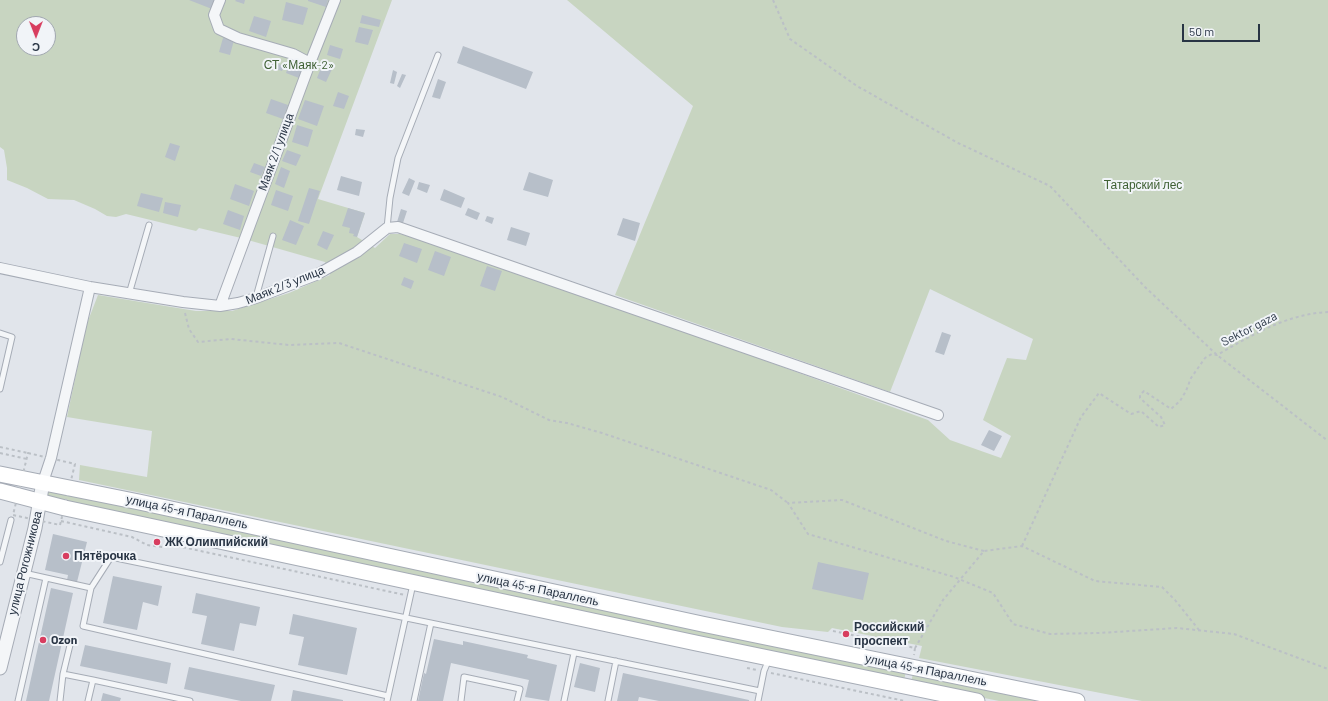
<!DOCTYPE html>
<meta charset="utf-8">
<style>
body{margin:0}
#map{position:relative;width:1328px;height:701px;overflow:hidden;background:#e1e5eb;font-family:Barlow,sans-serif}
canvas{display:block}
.north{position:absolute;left:16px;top:16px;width:40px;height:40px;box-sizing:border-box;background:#f1f4f8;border:1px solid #a1a7b0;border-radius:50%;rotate:180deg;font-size:11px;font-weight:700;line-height:16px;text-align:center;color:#283444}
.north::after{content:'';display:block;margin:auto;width:14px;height:18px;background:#d83d5f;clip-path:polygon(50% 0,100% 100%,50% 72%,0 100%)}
.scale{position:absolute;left:1182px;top:24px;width:78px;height:18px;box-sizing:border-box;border:2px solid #283444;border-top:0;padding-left:5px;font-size:12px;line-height:14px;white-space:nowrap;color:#283444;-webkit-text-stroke:3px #f1f4f8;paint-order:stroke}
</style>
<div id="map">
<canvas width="1328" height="701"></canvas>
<div class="north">С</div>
<div class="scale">50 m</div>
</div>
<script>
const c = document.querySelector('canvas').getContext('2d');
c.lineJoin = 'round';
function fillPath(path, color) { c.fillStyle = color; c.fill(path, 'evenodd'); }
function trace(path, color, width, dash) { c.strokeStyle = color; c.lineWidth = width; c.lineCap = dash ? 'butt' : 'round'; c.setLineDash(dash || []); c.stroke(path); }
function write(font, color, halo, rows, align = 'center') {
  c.font = font + ' Barlow,sans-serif'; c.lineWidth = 4; c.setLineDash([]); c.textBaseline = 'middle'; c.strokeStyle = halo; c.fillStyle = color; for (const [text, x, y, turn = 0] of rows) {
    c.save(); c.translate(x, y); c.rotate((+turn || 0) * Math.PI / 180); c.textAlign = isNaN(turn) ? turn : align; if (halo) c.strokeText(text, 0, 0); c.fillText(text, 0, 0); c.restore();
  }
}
fillPath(new Path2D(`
 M 0,0 L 392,0 L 318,199 L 365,213 L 357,237 L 375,248 L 390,234 L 400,234 L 437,244 L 670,326 L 928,420 L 950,440 L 1001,458 L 1011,436 L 983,420 L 1007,358 L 1026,360 L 1033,339 L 930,289 L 890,392 L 615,295 L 693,106 L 567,0 L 1328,0 L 1328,701 L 1142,701 L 919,658 L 922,646 L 832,628 L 828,632 L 782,627 L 79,480 L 80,465 L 147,477 L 152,431 L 67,417 L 86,326 L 98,295 L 196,311 L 232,311 L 289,293 L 330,275 L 325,262 L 241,238 L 199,228 L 196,231 L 126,214 L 116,217 L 107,216 L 95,209 L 74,200 L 48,199 L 27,188 L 7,180 L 7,168 L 4,150 L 0,147 ZM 24,24 L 48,24 L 48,48 L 24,48 Z
 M 49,490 L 906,671 L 904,681 L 47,497 L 47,492 Z
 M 913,673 L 1047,701 L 999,701 L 911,683 Z`), '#c8d5c1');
fillPath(new Path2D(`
 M 189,0 L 215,0 L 212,9 Z
 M 236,0 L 245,0 L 244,4 L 235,1 Z
 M 308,0 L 328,0 L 326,7 L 308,1 Z
 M 286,2 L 308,8 L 303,25 L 282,20 Z
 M 362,15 L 381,20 L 379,27 L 360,23 Z
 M 254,16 L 271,21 L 266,37 L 249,31 Z
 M 359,27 L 373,30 L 368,45 L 355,42 Z
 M 223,38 L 234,40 L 230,55 L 219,52 Z
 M 330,45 L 343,49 L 340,59 L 327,55 Z
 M 463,46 L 533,72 L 526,89 L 457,63 Z
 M 290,61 L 304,66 L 299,78 L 286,73 Z
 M 272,62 L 284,66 L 282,71 L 270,67 Z
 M 322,65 L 332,69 L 326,82 L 317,78 Z
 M 393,70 L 397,72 L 394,84 L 390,83 Z
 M 402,74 L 406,75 L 400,88 L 397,86 Z
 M 438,79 L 446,82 L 440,99 L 432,97 Z
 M 338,92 L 349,96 L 344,109 L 333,106 Z
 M 271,99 L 288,105 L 283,119 L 266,113 Z
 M 305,100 L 324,106 L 317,126 L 298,119 Z
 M 297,125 L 313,130 L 308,147 L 292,142 Z
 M 356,129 L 365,130 L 363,137 L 355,135 Z
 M 170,143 L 180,146 L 175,161 L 165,157 Z
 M 287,150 L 301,155 L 296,166 L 282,161 Z
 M 254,163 L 265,167 L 261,176 L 250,172 Z
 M 281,167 L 290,171 L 284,188 L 275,184 Z
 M 529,172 L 553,180 L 548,197 L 523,190 Z
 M 341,176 L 362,182 L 359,196 L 337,190 Z
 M 409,178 L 415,181 L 409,196 L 402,193 Z
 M 419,182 L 430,185 L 427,193 L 417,189 Z
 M 235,184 L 254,191 L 249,206 L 230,199 Z
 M 309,188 L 320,191 L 309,224 L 298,221 Z
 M 444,189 L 465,198 L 461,208 L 440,200 Z
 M 276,190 L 293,196 L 288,211 L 271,205 Z
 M 141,193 L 163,198 L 159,212 L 137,206 Z
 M 165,202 L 181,205 L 178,217 L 163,213 Z
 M 348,208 L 365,213 L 357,237 L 353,236 L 354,234 L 349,233 L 350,228 L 342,226 Z
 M 468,208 L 480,213 L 477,220 L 465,215 Z
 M 401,209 L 407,211 L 403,223 L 397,222 Z
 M 228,210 L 244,216 L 240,230 L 223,224 Z
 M 487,216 L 494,218 L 492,224 L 485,221 Z
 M 623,218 L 640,223 L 635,241 L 617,235 Z
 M 290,220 L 304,226 L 296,245 L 282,240 Z
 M 511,227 L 530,233 L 526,246 L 507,240 Z
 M 323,231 L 334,235 L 327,250 L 317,245 Z
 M 404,243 L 422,249 L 417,263 L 399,256 Z
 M 435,251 L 451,257 L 444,276 L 428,270 Z
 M 487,266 L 502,271 L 495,291 L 480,286 Z
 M 404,277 L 414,281 L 411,289 L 401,285 Z
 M 942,332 L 951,335 L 944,355 L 935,352 Z
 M 989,430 L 1002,436 L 994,451 L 981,445 Z
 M 53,534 L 87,542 L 77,582 L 67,580 L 68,575 L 45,570 Z
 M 818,562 L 869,573 L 863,600 L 812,589 Z
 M 113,576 L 162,586 L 158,606 L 143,602 L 137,630 L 103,623 Z
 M 51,588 L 73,593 L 49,701 L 26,701 Z
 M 196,593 L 260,607 L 256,626 L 240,623 L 234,651 L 201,644 L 207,616 L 192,613 Z
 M 293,614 L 357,628 L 347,675 L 298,665 L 304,637 L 289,634 Z
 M 434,639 L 463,645 L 463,641 L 528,655 L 527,658 L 557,665 L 549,701 L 525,697 L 529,680 L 451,663 L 443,701 L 418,701 L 424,673 L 426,674 Z
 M 85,645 L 171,663 L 167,684 L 80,666 Z
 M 580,663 L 600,668 L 595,692 L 574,687 Z
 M 189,667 L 275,685 L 271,701 L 241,701 L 184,689 Z
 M 623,673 L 749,700 L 749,701 L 659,701 L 639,697 L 638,701 L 617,701 Z
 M 293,690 L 343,700 L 343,701 L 291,701 Z
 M 103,693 L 121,698 L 120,701 L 101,701 Z`), '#b7bfc9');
const service = new Path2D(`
 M 387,228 L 390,198 L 398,158 L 438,55
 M 129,294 L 149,225
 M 256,297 L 273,236
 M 0,333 L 12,337 L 0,389
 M 0,562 L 11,520
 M 24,573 L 91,588
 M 63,674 L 93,680
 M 388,696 L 83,626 L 91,588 L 111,557 L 760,691 L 764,671 L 769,659
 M 18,701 L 46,578
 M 60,701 L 63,674 L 71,641
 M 88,701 L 93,680 L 190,701
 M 387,701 L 413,584
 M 414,701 L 431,623
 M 461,701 L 464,677 L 520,689 L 517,701
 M 564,701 L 574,653
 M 608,701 L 616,661
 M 758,701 L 760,691`);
const minor = new Path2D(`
 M 220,0 L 214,15 L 219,29 L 238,38 L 293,54 L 310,63
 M 0,268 L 90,287 L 183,302 L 220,306 L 238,303 L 256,298 L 316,275 L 357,252 L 387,228 L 398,227 L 938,415
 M 220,306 L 310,63 L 335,0
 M 43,482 L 51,458 L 90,287`);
const tertiary = new Path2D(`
 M 0,668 L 35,528 L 43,482`);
const secondary = new Path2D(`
 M 0,474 L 139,502 L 702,624 L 1077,701
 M 0,491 L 65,508 L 696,643 L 977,701`);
trace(service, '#a6acb6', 7);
trace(minor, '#a6acb6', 12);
trace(tertiary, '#a6acb6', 15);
trace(secondary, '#a6acb6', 17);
trace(new Path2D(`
 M 773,0 L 790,39 L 857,86 L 958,143 L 1050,186 L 1145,287 L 1217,355 L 1328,441
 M 185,313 L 189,329 L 198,342 L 231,339 L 289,345 L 339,343 L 502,397 L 549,420 L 567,423 L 602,433 L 771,490 L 788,503
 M 0,447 L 28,453
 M 0,453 L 27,459
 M 28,453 L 75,464 L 60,525 L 13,515 Z
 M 61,521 L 132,537 L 147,545 L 162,547 L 182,547 L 405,595
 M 1022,546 L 1081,417 L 1099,393 L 1131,414 L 1141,411 L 1159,427 L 1165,425 L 1161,417 L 1140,398 L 1140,395 L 1144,391 L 1171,409 L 1180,401 L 1186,391 L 1191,378 L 1205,358 L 1212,354 L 1217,355 C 1252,335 1287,314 1328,312
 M 984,551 L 946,541 L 842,500 L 788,503 L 808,534 L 954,577 L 993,593 L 1013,624 L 1050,634 L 1099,633 L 1177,628 L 1234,634 L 1328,669
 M 833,631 L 915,648 L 914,655
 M 915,648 L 943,600 L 984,551 L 1022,546 L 1095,581 L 1162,587 L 1175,600 L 1199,630
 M 747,668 L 757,670
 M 771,673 L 905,701`), '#bbc0c6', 2, [3, 3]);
trace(service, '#f4f6f8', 5);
trace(minor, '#f4f6f8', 10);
trace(tertiary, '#f4f6f8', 13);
trace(secondary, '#fff', 15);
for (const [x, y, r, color] of [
 [157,542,4,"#d83d5f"],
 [66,556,4,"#d83d5f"],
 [846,634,4,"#d83d5f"],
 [43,640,4,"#d83d5f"]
]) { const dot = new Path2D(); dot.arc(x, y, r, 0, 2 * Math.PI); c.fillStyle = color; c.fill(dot); trace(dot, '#f1f4f8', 1.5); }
write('12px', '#3f6034', '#f1f4f8', [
 ["СТ «Маяк-2»",299,65],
 ["Татарский лес",1143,185]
]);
write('12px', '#283444', '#f1f4f8', [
 ["Маяк 2/1 улица",276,152,-70],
 ["Маяк 2/3 улица",285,285,-22],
 ["Sektor gaza",1249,329,-27],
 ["улица 45-я Параллель",187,512,12],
 ["улица Рогожникова",25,563,-76],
 ["улица 45-я Параллель",538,589,12],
 ["улица 45-я Параллель",926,670,11]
]);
write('bold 12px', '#283444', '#f1f4f8', [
 ["ЖК Олимпийский",165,542],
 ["Пятёрочка",74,556],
 ["Российский",854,627],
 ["проспект",854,641],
 ["Ozon",51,640]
], 'left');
</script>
